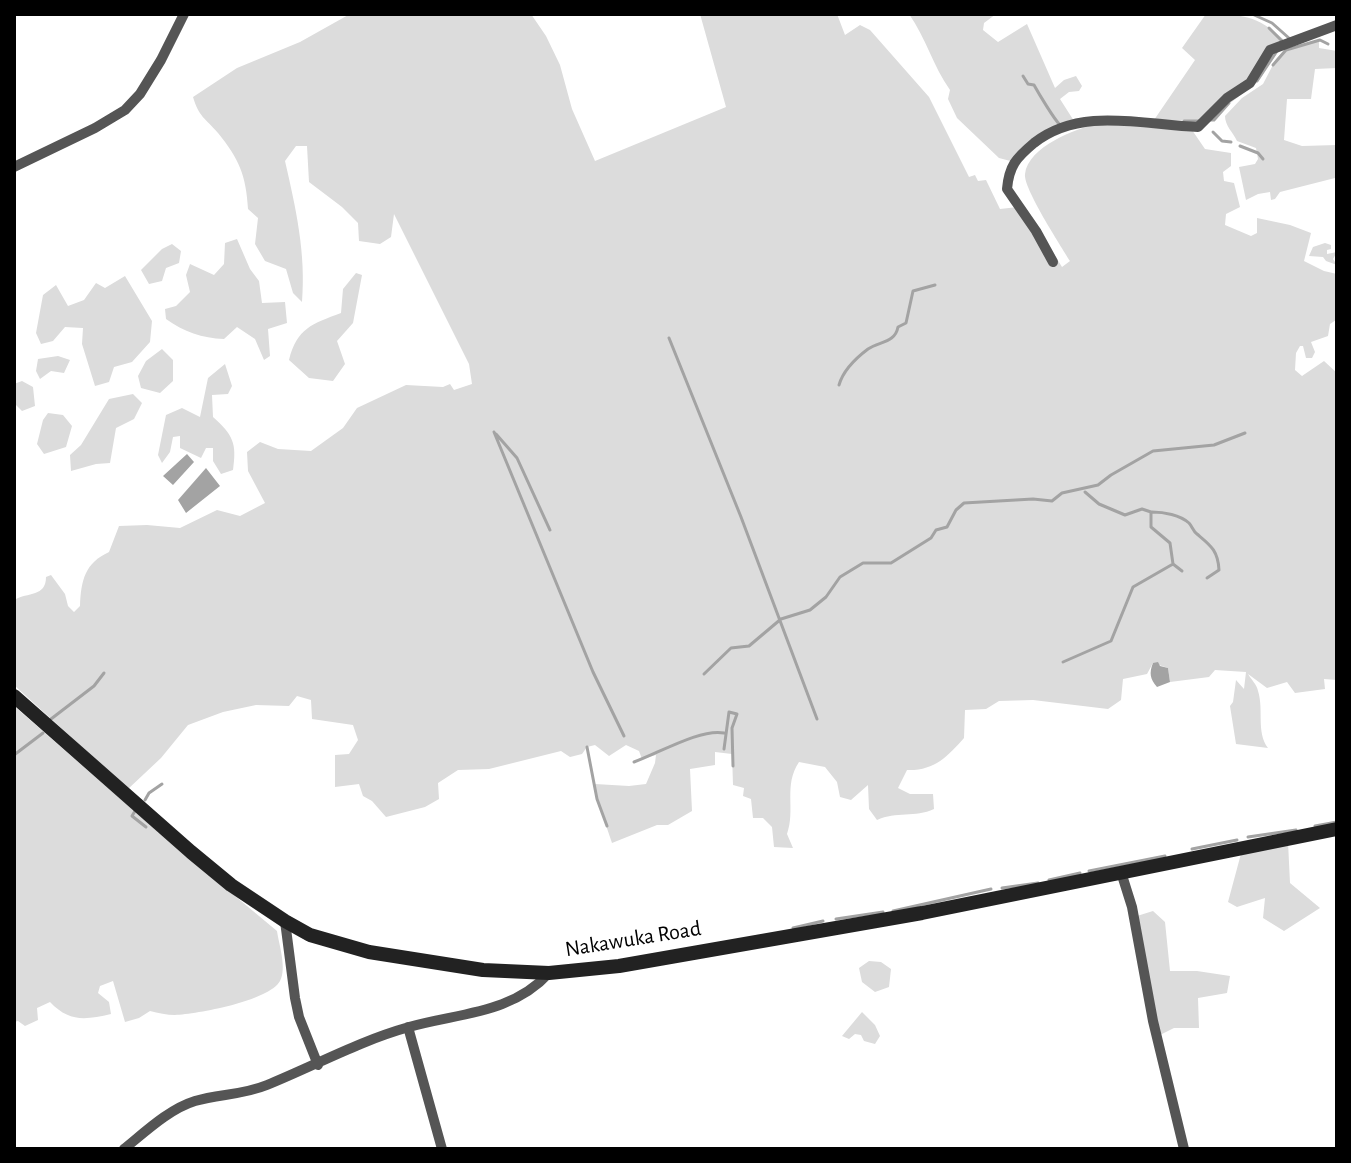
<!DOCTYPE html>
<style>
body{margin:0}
#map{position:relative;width:1351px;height:1163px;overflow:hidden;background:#fff;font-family:"Alegreya Sans",sans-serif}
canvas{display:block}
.frame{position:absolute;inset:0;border:16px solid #000;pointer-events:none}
</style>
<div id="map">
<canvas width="1351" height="1163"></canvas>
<div class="frame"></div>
</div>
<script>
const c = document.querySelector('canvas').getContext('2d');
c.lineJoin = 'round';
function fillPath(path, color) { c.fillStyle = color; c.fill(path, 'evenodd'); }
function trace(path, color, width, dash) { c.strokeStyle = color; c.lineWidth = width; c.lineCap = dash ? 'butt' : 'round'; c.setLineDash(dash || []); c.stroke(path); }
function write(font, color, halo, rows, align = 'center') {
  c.font = font + ' "Alegreya Sans",sans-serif'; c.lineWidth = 6; c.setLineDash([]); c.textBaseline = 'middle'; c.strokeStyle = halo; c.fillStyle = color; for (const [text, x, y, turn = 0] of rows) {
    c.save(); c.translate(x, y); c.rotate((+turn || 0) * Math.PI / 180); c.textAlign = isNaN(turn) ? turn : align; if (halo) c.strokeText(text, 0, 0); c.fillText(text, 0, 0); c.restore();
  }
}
fillPath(new Path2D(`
 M 350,14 L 531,14 L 546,36 L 560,65 L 572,109 L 595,161 L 726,107 L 700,14 L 837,14 L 845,35 L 860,25 L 870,30 L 929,97 L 969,177 L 975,175 L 978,181 L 986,180 L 1000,209 L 1018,207 L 1027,210 L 1062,267 L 1070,261 C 1061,246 1023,188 1025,174 C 1028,147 1076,128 1098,124 L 1192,130 L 1205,149 L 1231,153 L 1231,166 L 1223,172 L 1224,181 L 1234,183 L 1240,207 L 1226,214 L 1225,225 L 1251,236 L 1257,233 L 1257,218 L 1290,225 L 1311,233 L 1304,261 L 1324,271 L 1337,274 L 1336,320 L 1330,324 L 1328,336 L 1311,342 L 1315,352 L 1312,358 L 1306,358 L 1303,346 L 1300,346 L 1296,353 L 1295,370 L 1302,376 L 1324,361 L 1337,373 L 1337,680 L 1324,679 L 1325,689 L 1295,693 L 1287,682 L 1267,688 L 1248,674 C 1251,679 1257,685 1258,691 C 1264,710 1256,732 1268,748 L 1236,744 L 1230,706 L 1233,702 L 1236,680 L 1244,689 L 1246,672 L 1215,670 L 1209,677 L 1170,682 L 1168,668 L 1153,663 L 1147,674 L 1123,679 L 1121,700 L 1108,709 L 1033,700 L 999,701 L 986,709 L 965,710 L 964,738 C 947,757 934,771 907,770 L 898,788 L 910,794 L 933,794 L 934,809 C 915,818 896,811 877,820 L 869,809 L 868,785 L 851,800 L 840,797 L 837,782 L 825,767 L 799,762 C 783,786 796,809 787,834 L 793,848 L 774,847 L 772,827 L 763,818 L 753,818 L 751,799 L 743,796 L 744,788 L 733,785 L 732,754 L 715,752 L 715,765 L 690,769 L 692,811 L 668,825 L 657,825 L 612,843 L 597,799 L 595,784 L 629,786 L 646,784 L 655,763 L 656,755 L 642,759 L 639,751 L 626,745 L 609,756 L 595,745 L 587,747 L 582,754 L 570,757 L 561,751 L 489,769 L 458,770 L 438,783 L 439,799 L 425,807 L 386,817 L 372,801 L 363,796 L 359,784 L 335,787 L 335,755 L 349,754 L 358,740 L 353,725 L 312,719 L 311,700 L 297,696 L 289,706 L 256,705 L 223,712 L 188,725 L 161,758 L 128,789 L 14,685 L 14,600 C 28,592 46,597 46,577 L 51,575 L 65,594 L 68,606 L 74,612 L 80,606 C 81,580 85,563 109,552 L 119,526 L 147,525 L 180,528 L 217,510 L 240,516 L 265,503 L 248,471 L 247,452 L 260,442 L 278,449 L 311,451 L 343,428 L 357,408 L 406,385 L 443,387 L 450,384 L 454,390 L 472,384 L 469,364 L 394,214 L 391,237 L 380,244 L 359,241 L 358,223 L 342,207 L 309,182 L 307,146 L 296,146 L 285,161 C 296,209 306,253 302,302 L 293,293 L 286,269 L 265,261 L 255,244 L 258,218 L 248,209 C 246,175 239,159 218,133 C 205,118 199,117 193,97 L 237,68 L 300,42 Z
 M 909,14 L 996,14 L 984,23 L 983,30 L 998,42 L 1027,24 L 1055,88 L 1064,80 L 1076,76 L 1082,86 L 1079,91 L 1069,92 L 1060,99 L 1074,121 L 1042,137 L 1018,163 L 999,158 L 957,118 L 948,99 L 950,90 C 933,66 926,38 909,14 Z
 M 1206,14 C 1240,14 1257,15 1283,39 L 1283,44 L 1258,82 L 1229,104 L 1214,121 L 1154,120 L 1195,60 L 1182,48 Z
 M 1319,40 L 1319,48 L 1337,51 L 1337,68 L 1315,69 L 1311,99 L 1287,99 L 1284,140 L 1302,146 L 1337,145 L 1335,178 L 1280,192 L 1275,199 L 1271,200 L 1270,192 L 1258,194 L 1246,200 L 1239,167 L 1255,164 L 1258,159 L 1256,148 L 1237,141 C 1233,132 1225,126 1225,116 L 1242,98 L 1263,84 L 1276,59 L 1285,49 Z
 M 237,239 L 250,269 L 259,281 L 262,303 L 285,302 L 287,323 L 268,329 L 270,356 L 264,360 L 255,339 L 237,327 L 224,339 C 202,338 184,332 166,319 L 165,309 L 176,306 L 190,292 L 186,275 L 190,264 L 214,275 L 224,264 L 225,243 Z
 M 1325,243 L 1331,245 L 1331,249 L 1327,250 L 1327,254 L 1337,252 L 1333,259 L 1337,265 L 1326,261 L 1323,257 L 1309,256 L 1313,247 Z
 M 172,244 L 181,251 L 179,263 L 166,268 L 162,281 L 149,284 L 141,270 L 162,249 Z
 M 356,273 L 362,275 L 353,323 L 337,341 L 345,364 L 333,381 L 309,378 L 289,360 C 297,328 312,324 341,313 L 343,289 Z
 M 125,276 L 152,321 L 150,342 L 132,362 L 114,367 L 109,382 L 95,386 L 82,344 L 83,328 L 65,327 L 53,341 L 41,344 L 36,333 L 43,295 L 56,285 L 68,306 L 84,300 L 96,283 L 105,288 Z
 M 162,349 L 173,360 L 173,381 L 160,393 L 141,388 L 138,376 L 146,361 Z
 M 58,356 L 70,360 L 64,373 L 51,371 L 40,379 L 36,371 L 38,359 Z
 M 225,364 L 232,386 L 228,394 L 212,395 L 213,417 C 233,435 237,443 233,470 L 221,474 L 213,461 L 213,448 L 206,448 L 201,458 L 180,448 L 180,436 L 173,437 L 170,452 L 162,463 L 158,455 L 166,415 L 182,408 L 200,417 L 208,378 Z
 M 22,381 L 33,387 L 35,406 L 22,411 L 14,403 L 14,384 Z
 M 133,394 L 142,403 L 134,419 L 116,428 L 110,463 L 96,464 L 71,471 L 70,455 L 81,445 L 109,399 Z
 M 48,413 L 63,415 L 72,426 L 66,447 L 44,454 L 37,444 L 43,420 Z
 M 14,706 L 163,836 L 277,931 C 279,945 287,968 280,981 C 269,1001 197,1014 175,1015 C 167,1015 158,1013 150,1011 L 139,1018 L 125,1022 L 113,981 L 100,986 L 98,993 L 109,1002 L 111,1014 C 85,1020 69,1022 50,1002 L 37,1008 L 38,1020 L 25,1026 L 18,1021 L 14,1022 Z
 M 1288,842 L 1290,883 L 1320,908 L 1284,931 L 1263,918 L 1265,898 L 1237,907 L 1228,902 L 1242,850 Z
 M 1153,911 L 1165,922 L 1170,971 L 1197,971 L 1230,976 L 1227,993 L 1198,998 L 1199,1028 L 1174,1028 L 1158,1036 L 1137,916 Z
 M 869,961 L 881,962 L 891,969 L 889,987 L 875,992 L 862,982 L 859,968 Z
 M 862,1012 L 875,1025 L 880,1036 L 875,1044 L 864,1041 L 861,1035 L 855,1034 L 849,1039 L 842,1036 Z`), '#dcdcdc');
fillPath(new Path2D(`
 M 187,454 L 194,462 L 173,485 L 163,476 Z
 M 206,468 L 220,486 L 186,513 L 178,500 Z
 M 1158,662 L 1160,666 L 1168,668 L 1170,682 L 1157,687 C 1150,679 1149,673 1153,663 Z`), '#a3a3a3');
trace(new Path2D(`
 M 1252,14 L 1272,23 L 1290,39
 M 1269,28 L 1283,42
 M 1273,65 L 1286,50 L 1320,40 L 1328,44
 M 1023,76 L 1028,84 L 1034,85 C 1039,94 1054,119 1060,125
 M 1257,81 L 1277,51
 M 1208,120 L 1214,120 L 1229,103
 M 1184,121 L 1200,121
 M 1213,132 L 1222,141 L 1231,142
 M 1240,146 L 1258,153 L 1263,159
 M 669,338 L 741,517 L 817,719
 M 839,385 C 843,371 856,358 868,349 C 880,341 895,343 898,327 L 906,323 L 913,291 L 935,285
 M 494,432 L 593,672 L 624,736
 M 496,434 L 517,458 L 550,530
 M 1085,492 L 1099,504 L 1125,515 L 1142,509 L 1151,512 L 1151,527 L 1170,543 L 1173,564 L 1182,571
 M 1152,512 C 1164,512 1180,515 1189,523 C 1192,526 1193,531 1197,534 C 1210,545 1218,550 1219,570 L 1207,578
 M 1063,662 L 1111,641 L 1133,587 L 1173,564
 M 704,674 L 731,648 L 749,646 L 781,619 L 810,610 L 826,597 L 840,577 L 863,563 L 891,563 L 931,538 L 936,530 L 947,527 L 956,510 L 964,503 L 1033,499 L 1052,501 L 1062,493 L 1098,485 L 1111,475 L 1153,451 L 1214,445 L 1245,433
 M 51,719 L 94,686 L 104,673
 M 587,747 L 597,799 L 607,826
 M 724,749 L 729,712 L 737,714 L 732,728 L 733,766
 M 14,755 L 43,733
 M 634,762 C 657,754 701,728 724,733
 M 145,800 L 149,793 L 162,784
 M 135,811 L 132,816 L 146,827
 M 1315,826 L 1337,822
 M 1248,837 L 1296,830
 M 1192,849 L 1237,840
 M 1089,871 L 1165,856
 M 1049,880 L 1080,873
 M 1002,888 L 1038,883
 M 893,911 L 991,889
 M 836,919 L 883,912
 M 793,928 L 823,921`), '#a3a3a3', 3);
trace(new Path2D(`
 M 14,167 L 95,128 L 125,110 L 140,94 L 161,60 L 184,14
 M 1053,262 L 1036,231 L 1007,189 C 1009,166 1016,158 1034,143 C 1081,106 1143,125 1198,127 L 1227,98 L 1250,83 L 1270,50 L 1337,25
 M 1121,872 L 1132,907 L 1153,1021 L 1184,1149
 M 285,921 L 295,998 L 299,1017 L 318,1065
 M 408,1027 L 442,1149
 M 124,1149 C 145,1132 169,1109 195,1101 C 219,1094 243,1095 267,1085 C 314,1066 359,1041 409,1027 C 458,1013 512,1014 549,973`), '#555', 10);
trace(new Path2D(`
 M 14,696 L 191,852 L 231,885 L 285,921 L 310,935 L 369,952 L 483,970 L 549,973 L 619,966 L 922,913 L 1337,829`), '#222', 14);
write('22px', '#000', '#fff', [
 ["Nakawuka Road",633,939,-9]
]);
</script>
